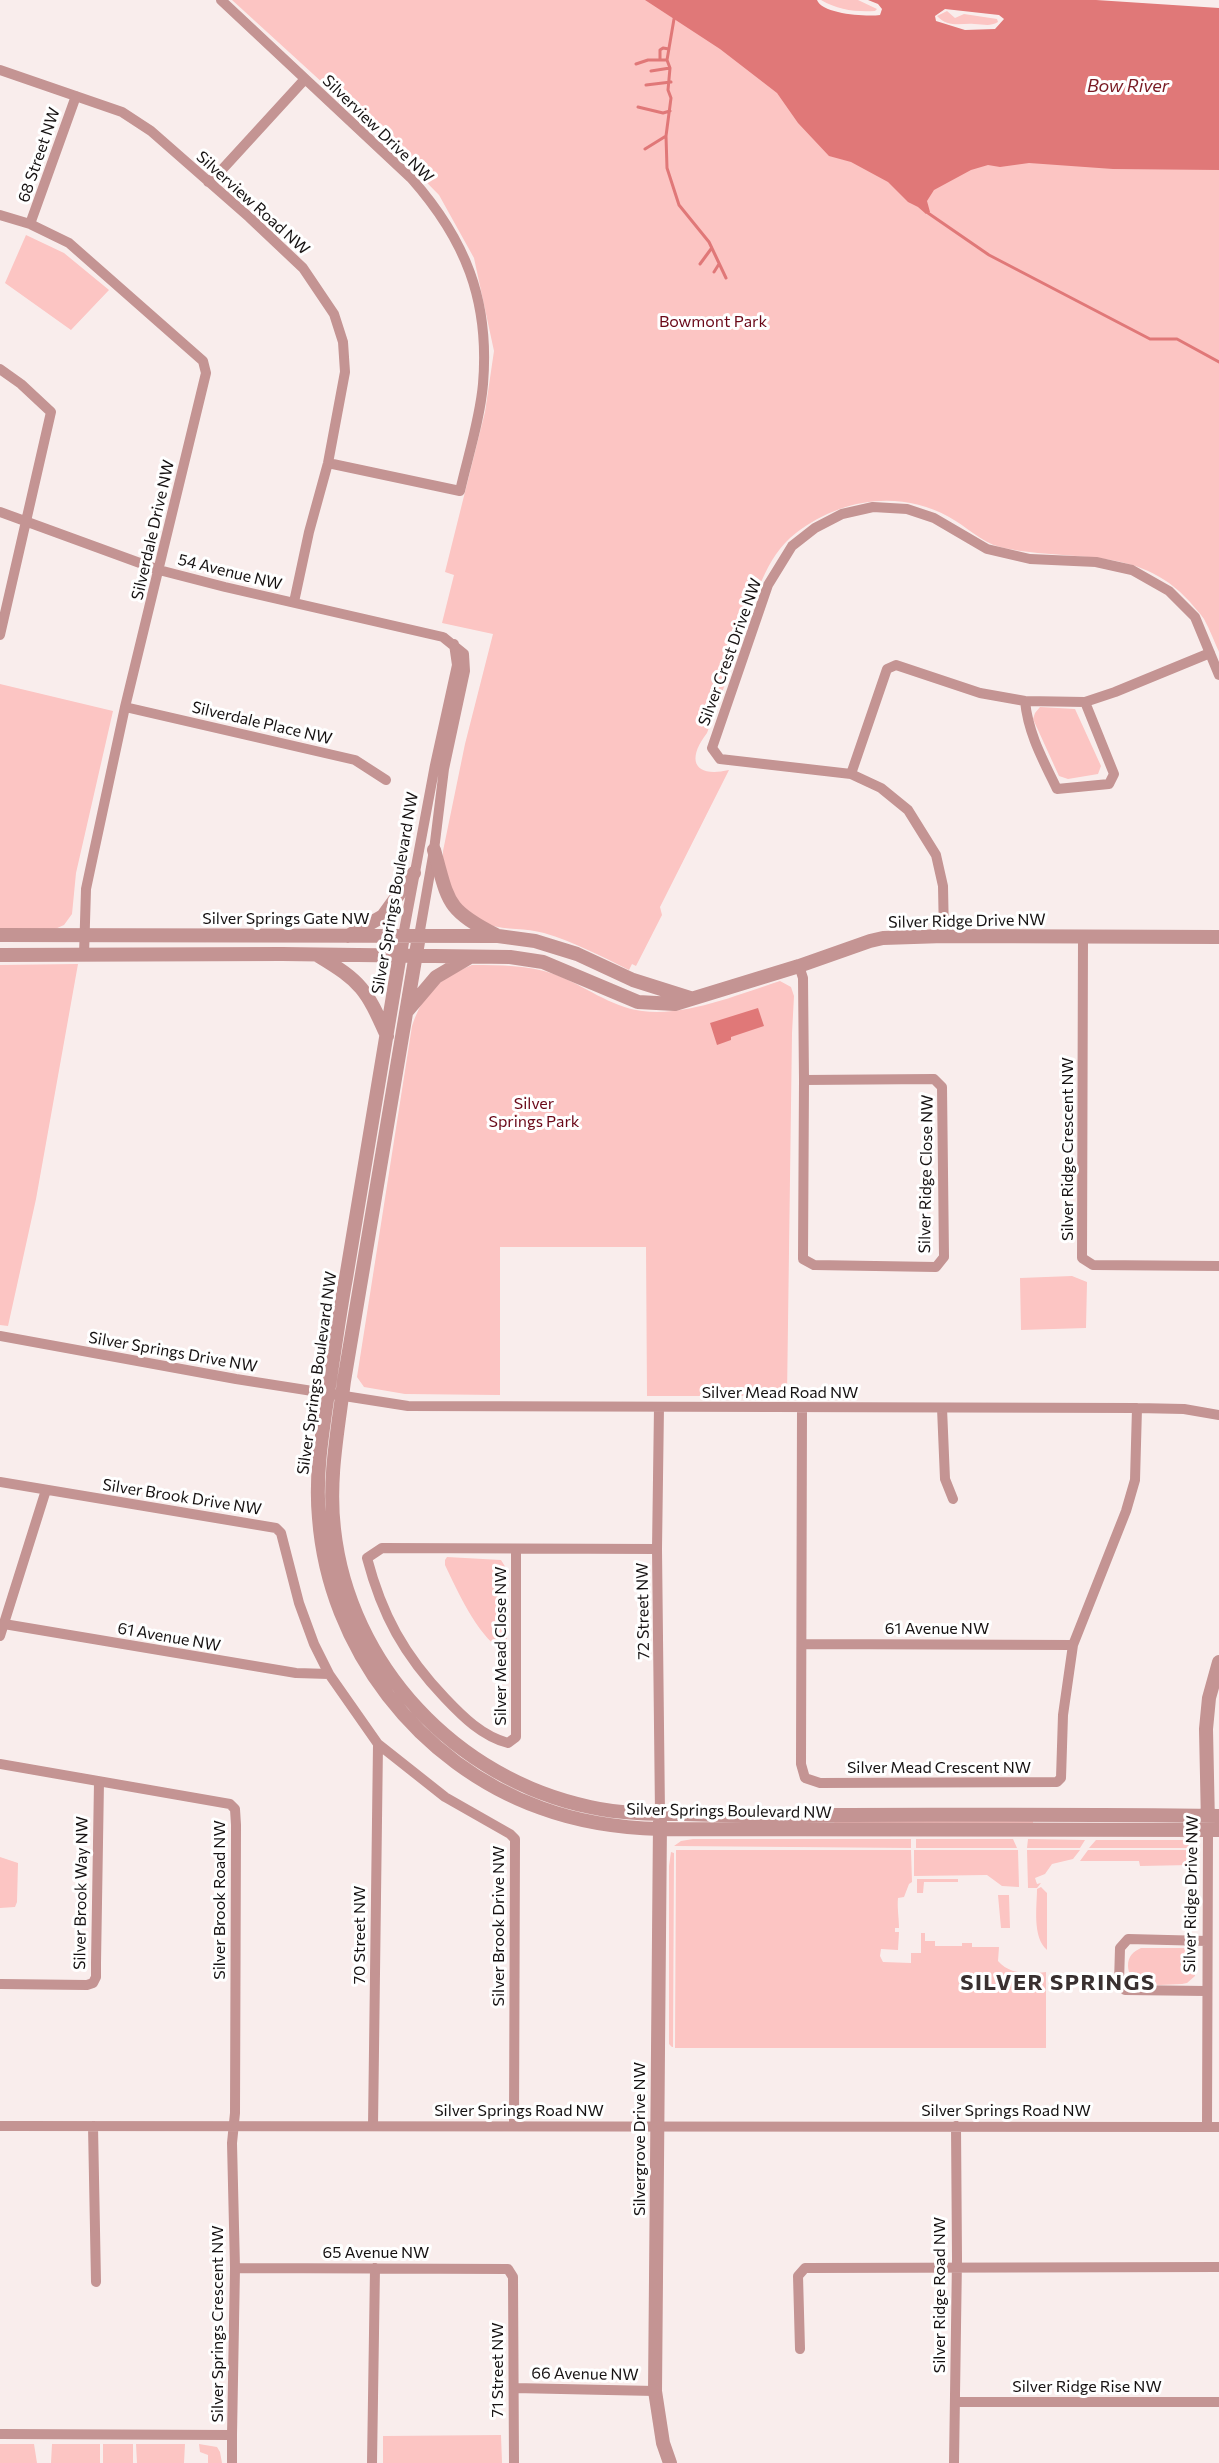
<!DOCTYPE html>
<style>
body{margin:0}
canvas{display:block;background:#f9edec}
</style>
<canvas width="1219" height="2463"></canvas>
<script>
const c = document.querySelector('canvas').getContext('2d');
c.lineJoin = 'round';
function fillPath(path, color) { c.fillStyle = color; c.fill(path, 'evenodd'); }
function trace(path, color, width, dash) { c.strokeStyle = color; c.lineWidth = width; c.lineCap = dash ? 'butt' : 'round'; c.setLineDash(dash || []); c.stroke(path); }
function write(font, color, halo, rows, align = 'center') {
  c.font = font + ' Commissioner,sans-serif'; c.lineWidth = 6; c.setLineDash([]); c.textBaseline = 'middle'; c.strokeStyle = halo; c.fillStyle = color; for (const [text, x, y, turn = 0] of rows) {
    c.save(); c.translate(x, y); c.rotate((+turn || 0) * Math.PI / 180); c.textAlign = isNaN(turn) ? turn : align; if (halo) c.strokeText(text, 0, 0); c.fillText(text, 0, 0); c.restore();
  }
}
fillPath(new Path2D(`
 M 232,0 L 650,0 L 1219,155 L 1219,652 C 1214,641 1210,630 1204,619 C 1200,613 1194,607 1190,602 C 1138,543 1067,563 1000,547 C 981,542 966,526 949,517 C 899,489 840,499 796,533 C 764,558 756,598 742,635 C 731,668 719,701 707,733 C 686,760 694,778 729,770 L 660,907 L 662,915 L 636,966 L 632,964 L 629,970 C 601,956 574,942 544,933 C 526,928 506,930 489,925 C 458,914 442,881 443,851 L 465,744 L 493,634 L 442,623 L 454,575 L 445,572 L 485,412 L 494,351 L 474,258 L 439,195 L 382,137 Z
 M 821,0 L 858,0 L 877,9 L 875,11 C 855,12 838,10 821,0 Z
 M 947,11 L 955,18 L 964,14 L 997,19 L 998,22 C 989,27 984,24 974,24 C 961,23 948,28 937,16 Z
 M 26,235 L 64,253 L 109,290 L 71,330 L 5,283 Z
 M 0,684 L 113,711 L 76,873 L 72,914 L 64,925 L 55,929 L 0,929 Z
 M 1040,707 L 1075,709 L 1101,766 L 1098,774 L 1068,779 L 1059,776 L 1033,719 L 1035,713 Z
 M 78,964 L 36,1199 L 8,1326 L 0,1325 L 0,965 Z
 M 472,965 C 501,965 527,965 554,974 C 584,985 610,1007 642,1011 C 686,1017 739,994 780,981 L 791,987 L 794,996 L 792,1033 L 787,1396 L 647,1396 L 646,1247 L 500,1247 L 500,1395 L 405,1394 L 364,1387 L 357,1377 L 412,1026 C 424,991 439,979 472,965 Z
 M 1072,1276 L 1087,1282 L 1086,1328 L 1021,1330 L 1020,1278 Z
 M 447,1557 L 501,1560 L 506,1568 L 507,1649 L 501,1650 C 476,1633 458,1592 445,1565 L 445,1560 Z
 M 1033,1819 L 1033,1824 L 835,1826 L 834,1821 Z
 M 693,1839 L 911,1839 L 911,1848 L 674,1846 L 681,1841 Z
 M 916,1839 L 1013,1839 L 1017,1848 L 916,1848 Z
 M 1028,1839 L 1085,1840 L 1080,1848 L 1027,1848 Z
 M 1096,1840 L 1189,1840 L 1189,1848 L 1089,1848 Z
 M 676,1850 L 911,1850 L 912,1882 L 909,1884 L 904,1897 L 898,1898 C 897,1907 899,1918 899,1928 L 895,1928 L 895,1932 L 899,1932 L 898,1950 L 881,1949 L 880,1956 L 883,1962 L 911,1963 L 911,1953 L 921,1953 L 921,1933 L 925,1933 L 925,1941 L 935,1941 L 935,1946 L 962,1946 L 962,1943 L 972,1943 L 972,1947 L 999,1947 L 998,1961 C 1010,1975 1029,1974 1046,1972 L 1046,2048 L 675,2048 Z
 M 914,1850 L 1018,1850 L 1019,1887 L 1002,1886 L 987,1875 L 914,1876 Z
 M 1027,1850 L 1080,1850 L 1073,1859 L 1052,1864 L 1045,1874 L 1035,1878 L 1037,1884 L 1041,1883 L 1037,1888 L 1028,1888 Z
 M 1088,1850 L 1191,1850 L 1191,1865 L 1140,1866 L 1139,1861 L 1080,1861 Z
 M 671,1852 L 674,1853 L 673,2047 L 672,2047 L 669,2044 L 669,1866 Z
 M 0,1857 L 18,1863 L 17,1902 L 15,1907 L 0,1908 Z
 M 917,1879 L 958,1879 L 958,1882 L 924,1882 L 923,1893 L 917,1893 Z
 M 1041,1887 L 1047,1893 L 1047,1950 C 1032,1937 1037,1906 1037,1889 Z
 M 998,1895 L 1009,1895 L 1010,1928 L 1001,1928 Z
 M 1141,1948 L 1184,1948 L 1192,1951 L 1197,1960 L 1195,1976 L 1187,1983 L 1182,1984 C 1165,1984 1129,1991 1128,1966 C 1128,1956 1133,1952 1141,1948 Z
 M 501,2435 L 502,2463 L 383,2463 L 383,2436 Z
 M 0,2444 L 34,2444 L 37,2463 L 0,2463 Z
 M 52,2444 L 100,2444 L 100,2463 L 51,2463 Z
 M 103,2444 L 133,2444 L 133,2463 L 103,2463 Z
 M 136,2444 L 185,2444 L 184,2463 L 137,2463 Z
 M 199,2444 L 217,2447 L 220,2452 L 222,2463 L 208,2463 L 208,2455 L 200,2452 Z`), '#fcc5c3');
fillPath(new Path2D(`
 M 645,0 L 817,0 C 822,14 866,17 880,15 L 882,9 L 878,4 L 868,0 L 1096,0 L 1219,8 L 1219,170 L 1113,169 L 1029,163 L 1000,167 L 988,165 L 971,170 L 934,190 L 927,201 L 930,212 L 926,214 L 918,207 L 908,202 L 888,182 L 851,162 L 829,156 L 798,123 L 777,93 L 720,49 ZM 945,9 L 999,15 L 1004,19 L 995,29 L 965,30 L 936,21 L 935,16 Z
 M 758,1008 L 764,1026 L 731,1037 L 731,1040 L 717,1045 L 710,1023 Z`), '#e07878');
trace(new Path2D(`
 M 674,19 L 667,60 L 670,68 L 668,90 L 671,98 L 666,136 L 667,168 L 679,205 L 709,242 L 726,278
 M 660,59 L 660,50 L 663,48 L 669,49
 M 636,64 L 648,60 L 667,60
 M 651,71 L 670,68
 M 646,85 L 671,82
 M 638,107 L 663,113 L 670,111
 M 645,149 L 666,136
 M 928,213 L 989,255 L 1150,339 L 1177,339 L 1219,362
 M 700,264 L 711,249
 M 714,272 L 719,264`), '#e07878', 3);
trace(new Path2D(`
 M 221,0 L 411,178 C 465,239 490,300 483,384 C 480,419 468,456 460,491 L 328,463
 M 0,70 L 122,112 L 151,131 L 249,217 L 303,268 L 334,314 L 343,342 L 345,372 L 328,463 L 309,532 L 294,602
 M 208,182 L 218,174 L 305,79
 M 0,215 L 30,224 L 69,243 L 203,361 L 206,373 L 125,707 L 93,856 L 86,889 L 84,955
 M 30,224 L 76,96
 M 0,369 L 21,384 L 51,412 L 0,635
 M 0,512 L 159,570 L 225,587 L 443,637 L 464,654 L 465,671 L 444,769 L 434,850 L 419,936
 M 1025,701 C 1028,733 1043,760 1057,789 L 1109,784 L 1114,774 L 1085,702
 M 125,707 L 355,760 L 386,780
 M 851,774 L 887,669 L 896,665 L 980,693 L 1025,701 L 1085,702 L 1115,692 L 1210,653
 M 403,936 L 435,765 L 457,665 L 454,644
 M 944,936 L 943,886 L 936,855 L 908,810 L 881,788 L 851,774 L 720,759 L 712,748 L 768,585 L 792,546 L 815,528 L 842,514 L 873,507 L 907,509 L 934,518 L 987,549 L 1030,559 L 1096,562 L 1132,570 L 1169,591 L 1195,617 L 1219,675
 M 1083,936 L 1082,1258 L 1093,1265 L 1219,1266
 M 799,966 L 803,978 L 804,1080
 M 934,1079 L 942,1087 L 944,1257 L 936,1267 L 814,1265 L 803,1259 L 804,1080 Z
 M 0,1336 L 236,1379 L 408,1406 L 1137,1408 L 1184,1409 L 1219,1415
 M 659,1407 L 657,1549 L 660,1814
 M 802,1408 L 801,1764 L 805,1778 L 820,1783 L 1057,1782 L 1061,1778 L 1063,1715 L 1073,1645 L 1126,1511 L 1135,1480 L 1137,1408
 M 942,1408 L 945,1479 L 953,1499
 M 0,1482 L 276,1528 L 281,1533 L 299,1603 L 314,1644 L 329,1674 L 378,1744 L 445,1797 L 510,1834 L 515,1839 L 514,2126
 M 516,1549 L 516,1737 L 508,1743 C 482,1736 463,1717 445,1698 C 404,1655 382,1615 367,1558 L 382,1548 L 657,1549
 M 4,1624 L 296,1673 L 329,1674
 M 0,1636 L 46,1490
 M 802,1644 L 1073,1645
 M 0,1764 L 230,1804 L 235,1809 L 236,1825 L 235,2113 L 232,2143 L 235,2268 L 232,2435 L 0,2434
 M 0,1984 L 87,1985 L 93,1983 L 96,1977 L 96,1963 L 99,1782
 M 1206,1991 L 1125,1990 L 1119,1983 L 1120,1948 L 1128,1939 L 1207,1941
 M 0,2126 L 1219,2127
 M 93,2126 L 96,2282
 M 373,2126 L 378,1744
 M 1207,2127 L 1208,1830
 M 235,2268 L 508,2269 L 513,2277 L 514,2463
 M 800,2349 L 798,2276 L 805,2268 L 1219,2267
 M 514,2388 L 655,2391
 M 955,2402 L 1219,2402
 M 232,2435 L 232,2463
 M 372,2463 L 375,2268
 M 954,2463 L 957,2259 L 956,2126`), '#c49493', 10);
trace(new Path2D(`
 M 434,850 C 449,902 445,909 496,935
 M 0,935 L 498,936 L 535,941 L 577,954 L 633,980 L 690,998
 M 348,936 L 383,916 L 414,873
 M 403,936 C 384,1050 365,1164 346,1278 C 339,1316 334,1354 328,1393 C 322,1434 315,1476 319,1518 C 329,1649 419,1764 541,1808 C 579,1822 619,1828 660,1829 L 1219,1830
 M 419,936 L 344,1381 C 338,1430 328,1479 334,1529 C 349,1665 456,1779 590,1807 C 621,1814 653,1814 684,1814 C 736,1816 787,1815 839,1815 C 966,1815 1092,1814 1219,1816
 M 0,955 L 282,954 L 510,957 L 543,962 L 638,1002 L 675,1004 L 799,966 L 870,941 L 883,938 L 944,936 L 1219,937
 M 317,955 C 362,982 366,989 387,1036
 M 408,1010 L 436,977 L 470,957
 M 660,1822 L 655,2391 L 663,2443 L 670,2463
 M 1208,1824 L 1206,1729 L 1209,1698 L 1219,1662`), '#c49493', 14);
write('16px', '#161212', '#fff', [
 ["Silverview Drive NW",378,129,44],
 ["68 Street NW",39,155,-71],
 ["Silverview Road NW",253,203,42],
 ["Silverdale Drive NW",153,530,-77],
 ["54 Avenue NW",230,572,14],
 ["Silver Crest Drive NW",730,652,-70],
 ["Silverdale Place NW",262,723,13],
 ["Silver Springs Boulevard NW",395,893,-80],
 ["Silver Springs Gate NW",286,919],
 ["Silver Ridge Drive NW",967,921,-1],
 ["Silver Ridge Crescent NW",1068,1149,-90],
 ["Silver Ridge Close NW",926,1174,-89],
 ["Silver Springs Drive NW",173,1352,10],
 ["Silver Springs Boulevard NW",317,1373,-82],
 ["Silver Mead Road NW",780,1393],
 ["Silver Brook Drive NW",182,1497,9],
 ["72 Street NW",643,1611,-91],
 ["61 Avenue NW",937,1629],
 ["61 Avenue NW",169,1637,10],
 ["Silver Mead Close NW",501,1646,-90],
 ["Silver Mead Crescent NW",939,1768],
 ["Silver Springs Boulevard NW",729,1811,1],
 ["Silver Brook Way NW",81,1893,-89],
 ["Silver Ridge Drive NW",1191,1894,-89],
 ["Silver Brook Road NW",220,1900,-90],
 ["Silver Brook Drive NW",499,1926,-90],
 ["70 Street NW",360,1935,-90],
 ["Silver Springs Road NW",519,2111],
 ["Silver Springs Road NW",1006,2111],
 ["Silvergrove Drive NW",640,2139,-90],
 ["65 Avenue NW",376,2253],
 ["Silver Ridge Road NW",940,2295,-90],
 ["Silver Springs Crescent NW",218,2324,-90],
 ["71 Street NW",498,2370,-90],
 ["66 Avenue NW",585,2374,1],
 ["Silver Ridge Rise NW",1087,2387]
]);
write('16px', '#6a0818', '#fff', [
 ["Bowmont Park",713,322],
 ["Silver",534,1104],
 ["Springs Park",534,1122]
]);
write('italic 18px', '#791b24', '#fff', [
 ["Bow River",1128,86]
]);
c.letterSpacing = '1.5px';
write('bold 22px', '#393030', '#fff', [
 ["SILVER SPRINGS",1058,1983]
]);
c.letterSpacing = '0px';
</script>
